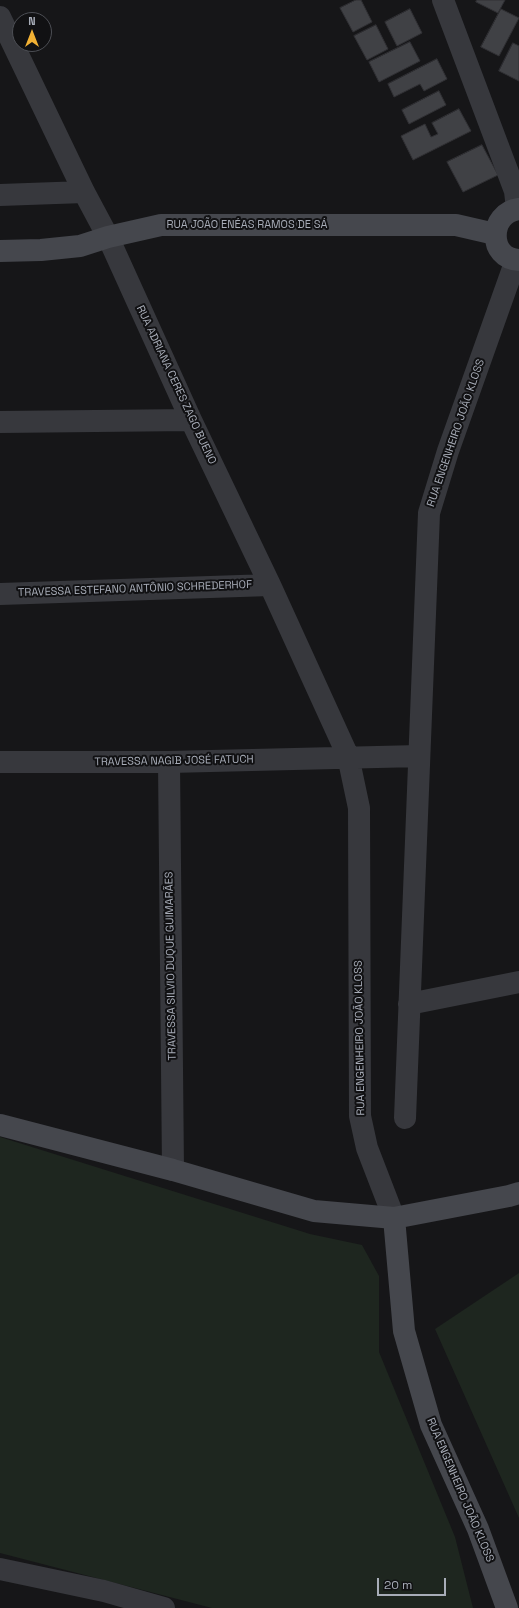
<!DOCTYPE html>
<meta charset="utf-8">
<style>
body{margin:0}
#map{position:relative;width:519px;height:1608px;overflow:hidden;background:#161618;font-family:"Space Grotesk",sans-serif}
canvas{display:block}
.north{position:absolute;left:12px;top:12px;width:40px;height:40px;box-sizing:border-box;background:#111113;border:1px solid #4d4f55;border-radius:50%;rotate:0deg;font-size:11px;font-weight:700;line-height:16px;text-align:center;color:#a8adb8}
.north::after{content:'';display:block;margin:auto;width:14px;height:18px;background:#f2b134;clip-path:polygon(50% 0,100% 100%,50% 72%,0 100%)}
.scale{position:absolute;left:377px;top:1578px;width:69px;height:18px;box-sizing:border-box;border:2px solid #a8adb8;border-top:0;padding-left:5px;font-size:12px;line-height:14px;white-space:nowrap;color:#a8adb8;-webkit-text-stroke:3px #111113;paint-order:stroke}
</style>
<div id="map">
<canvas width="519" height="1608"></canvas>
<div class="north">N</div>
<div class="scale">20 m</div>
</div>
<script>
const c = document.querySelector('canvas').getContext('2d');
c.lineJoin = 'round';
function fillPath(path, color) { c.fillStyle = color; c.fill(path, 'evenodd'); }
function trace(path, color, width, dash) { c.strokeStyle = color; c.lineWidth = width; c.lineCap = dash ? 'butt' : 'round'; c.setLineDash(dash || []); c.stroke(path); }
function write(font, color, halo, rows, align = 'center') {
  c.font = font + ' "Space Grotesk",sans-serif'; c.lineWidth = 4; c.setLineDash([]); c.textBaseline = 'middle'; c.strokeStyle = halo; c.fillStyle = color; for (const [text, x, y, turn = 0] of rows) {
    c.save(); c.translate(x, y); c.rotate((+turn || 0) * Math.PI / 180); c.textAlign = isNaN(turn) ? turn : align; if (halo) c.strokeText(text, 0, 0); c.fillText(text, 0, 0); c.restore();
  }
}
fillPath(new Path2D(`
 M 0,1137 L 310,1234 L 362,1245 L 379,1276 L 379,1352 L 455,1537 L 473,1608 L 212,1608 L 0,1553 Z
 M 519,1273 L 519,1518 L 435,1329 Z`), '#1e261f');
const building = new Path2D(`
 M 356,0 L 361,0 L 372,22 L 353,32 L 340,8 Z
 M 477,0 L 505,0 L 498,13 L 476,2 Z
 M 410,9 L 422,33 L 397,46 L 385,22 Z
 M 501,9 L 519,18 L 499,56 L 481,47 Z
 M 376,25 L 388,49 L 367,60 L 354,36 Z
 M 410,42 L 420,61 L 379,82 L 369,62 Z
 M 513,43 L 519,46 L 519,81 L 499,71 Z
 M 437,59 L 447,79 L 424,91 L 420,84 L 394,97 L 388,84 Z
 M 439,91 L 446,105 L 409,124 L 402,110 Z
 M 459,109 L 471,131 L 413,160 L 401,136 L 425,124 L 431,137 L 438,134 L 432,123 Z
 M 482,145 L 498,175 L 463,192 L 447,162 Z`);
fillPath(building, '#404145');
trace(building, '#303034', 1);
trace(new Path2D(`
 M 443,0 L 515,191 L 517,209
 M 0,17 L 84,192 L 108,237 L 191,420 L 270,585 L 348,756 L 359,808 L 360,1116 L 367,1148 L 394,1218
 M 0,195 L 84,192
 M 0,422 L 191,420
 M 0,594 L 270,585
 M 0,762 L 169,762 L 419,756
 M 169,762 L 173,1170
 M 409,1004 L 519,982
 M 405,1118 L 429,513 L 448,451 L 516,260
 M 0,1569 L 104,1591 L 164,1608`), '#37383d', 22);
trace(new Path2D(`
 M 519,209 C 488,213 488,259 519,260
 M 0,251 L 41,250 L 80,246 L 108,237 L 161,225 L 456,225 L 495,234
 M 0,1125 L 173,1170 L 314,1211 L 394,1218 L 509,1196 L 519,1193
 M 394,1218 L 404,1331 L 431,1425 L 478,1529 L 507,1608`), '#45474d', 22);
write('11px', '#a8adb8', '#111113', [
 ["RUA JOÃO ENÉAS RAMOS DE SÁ",247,225],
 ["RUA ADRIANA CERES ZAGO BUENO",176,385,65],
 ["RUA ENGENHEIRO JOÃO KLOSS",456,433,-71],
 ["TRAVESSA ESTEFANO ANTÔNIO SCHREDERHOF",135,589,-2],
 ["TRAVESSA NAGIB JOSÉ FATUCH",174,761,-1],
 ["TRAVESSA SILVIO DUQUE GUIMARÃES",171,966,-91],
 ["RUA ENGENHEIRO JOÃO KLOSS",360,1038,-91],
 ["RUA ENGENHEIRO JOÃO KLOSS",460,1490,67]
]);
</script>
